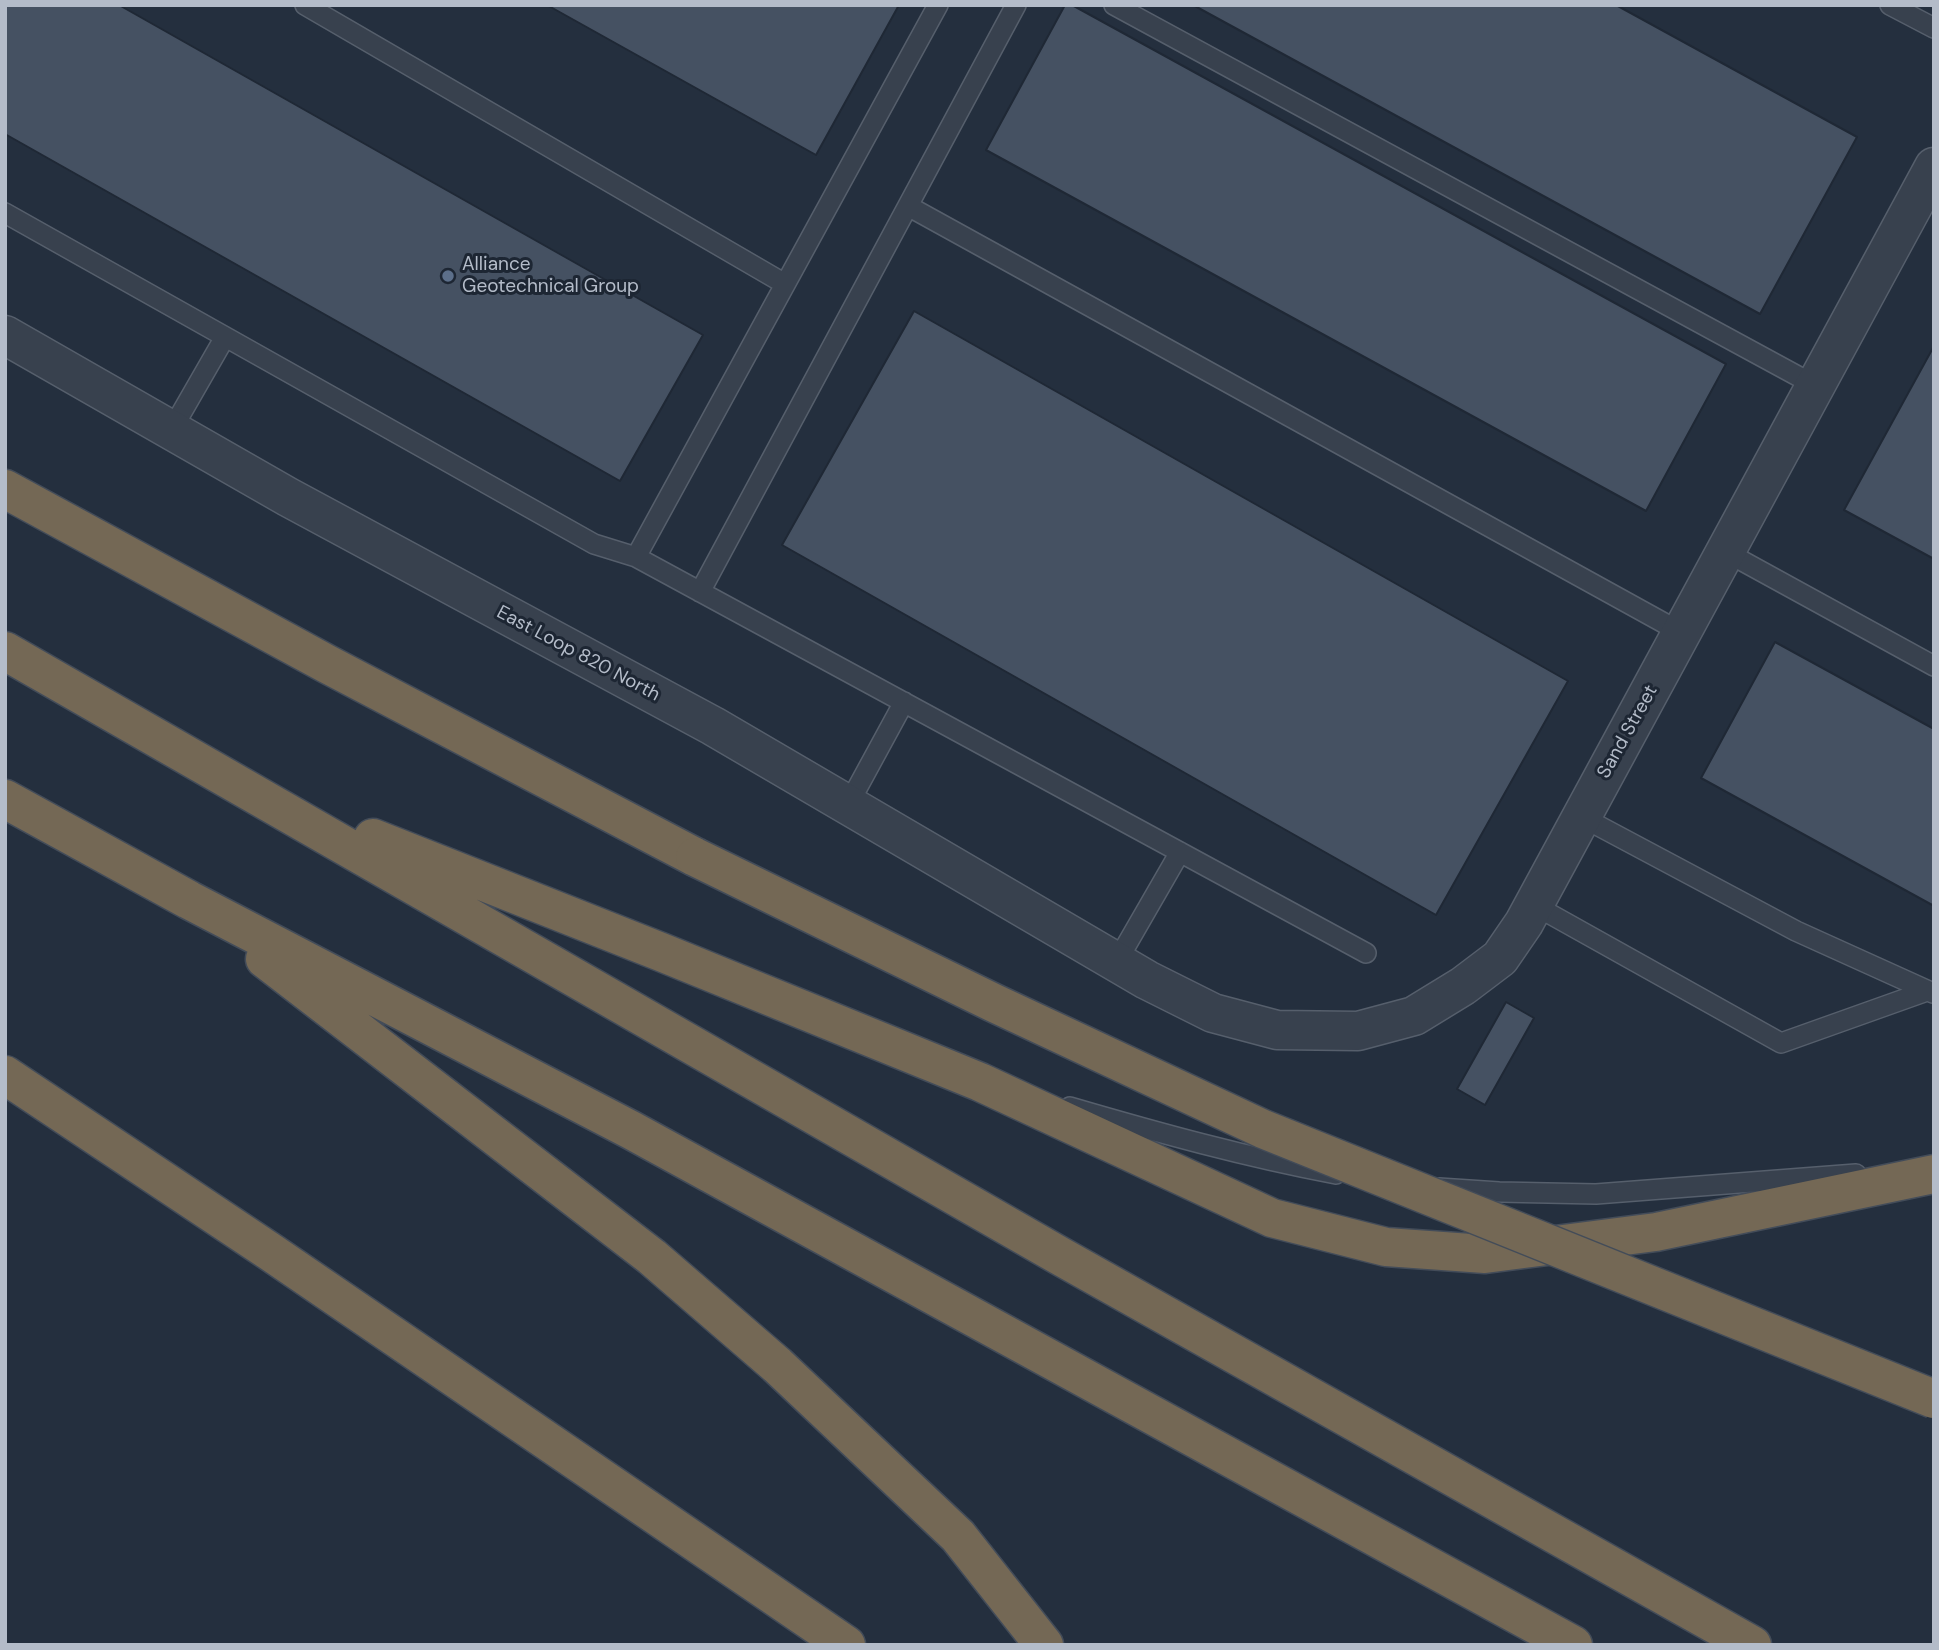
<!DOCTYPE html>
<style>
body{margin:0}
#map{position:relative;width:1939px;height:1650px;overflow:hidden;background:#242f3e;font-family:"DM Sans",sans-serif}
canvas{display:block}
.frame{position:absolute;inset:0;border:7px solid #b4bcc9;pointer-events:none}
</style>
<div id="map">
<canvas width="1939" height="1650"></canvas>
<div class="frame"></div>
</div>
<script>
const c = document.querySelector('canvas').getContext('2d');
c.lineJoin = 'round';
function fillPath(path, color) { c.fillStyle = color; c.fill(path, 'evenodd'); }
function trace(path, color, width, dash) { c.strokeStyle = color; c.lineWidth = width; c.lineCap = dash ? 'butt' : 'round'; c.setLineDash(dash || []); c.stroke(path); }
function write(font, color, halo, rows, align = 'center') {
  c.font = font + ' "DM Sans",sans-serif'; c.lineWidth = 6; c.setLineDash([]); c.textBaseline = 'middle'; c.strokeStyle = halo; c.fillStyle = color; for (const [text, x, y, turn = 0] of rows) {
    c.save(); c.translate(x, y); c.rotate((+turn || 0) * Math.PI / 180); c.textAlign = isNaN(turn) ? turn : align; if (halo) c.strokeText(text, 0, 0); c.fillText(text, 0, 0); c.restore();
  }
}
const building = new Path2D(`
 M 5,5 L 119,5 L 703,335 L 620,481 L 5,134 Z
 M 547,5 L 899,5 L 816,155 Z
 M 1065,5 L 1072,5 L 1726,364 L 1646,511 L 986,150 Z
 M 1193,5 L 1616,5 L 1857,137 L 1760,314 Z
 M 914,311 L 1568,681 L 1436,915 L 782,545 Z
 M 1934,346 L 1934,559 L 1844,510 Z
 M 1775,642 L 1934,729 L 1934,906 L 1701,778 Z
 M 1506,1002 L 1534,1018 L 1485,1105 L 1457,1089 Z`);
fillPath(building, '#455162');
trace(building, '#1f2835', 2);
const service = new Path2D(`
 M 305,5 L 785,284
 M 1114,5 L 1816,386
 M 1890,5 L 1934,28
 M 908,206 L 1682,633
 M 5,213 L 594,544 L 636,557 L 1366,953
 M 171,431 L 225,337
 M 1726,552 L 1934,666
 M 636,557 L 938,5
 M 700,592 L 1016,5
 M 848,805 L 904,702
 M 1582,817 L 1796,931 L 1933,993
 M 1534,905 L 1781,1043 L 1927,991
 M 1116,963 L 1180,852
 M 1070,1107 C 1159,1133 1246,1157 1336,1174
 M 1439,1188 L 1499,1192 L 1596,1194 L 1856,1174`);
const minor = new Path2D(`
 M 5,335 L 288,497 L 713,726 L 1147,980 L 1213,1013 L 1277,1030 L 1358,1031 L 1414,1016 L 1463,986 L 1500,958 L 1524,923 L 1934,167`);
const motorway = new Path2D(`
 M 5,489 L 327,664 L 695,857
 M 5,651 L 1060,1256 L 1752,1645
 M 5,799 L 189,900 L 631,1130 L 1573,1645
 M 373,838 L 661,952 L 980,1082 L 1272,1218 L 1386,1247 L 1485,1254 L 1656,1232 L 1934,1174
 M 265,959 L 652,1257 L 777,1365 L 958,1536 L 1044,1645
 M 5,1075 L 269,1251 L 846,1645`);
trace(service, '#565f6c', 22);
trace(minor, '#565f6c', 41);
trace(motorway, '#434c59', 41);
trace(service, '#38414e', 19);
trace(minor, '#38414e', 38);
trace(motorway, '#746855', 38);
const motorwayBridge = new Path2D(`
 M 695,857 L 994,1003 L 1263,1129 L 1934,1399`);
trace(motorwayBridge, '#434c59', 41, []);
trace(motorwayBridge, '#746855', 38);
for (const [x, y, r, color] of [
 [448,276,7,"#5c6f8a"]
]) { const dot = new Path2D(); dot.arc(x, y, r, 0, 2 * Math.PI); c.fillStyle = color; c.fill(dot); trace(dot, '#1d2633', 2.5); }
write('19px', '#b4bcc9', '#1d2633', [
 ["Alliance",462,265],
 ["Geotechnical Group",462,287]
], 'left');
write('19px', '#b4bcc9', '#1d2633', [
 ["East Loop 820 North",578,654,28],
 ["Sand Street",1628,732,-61]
]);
</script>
